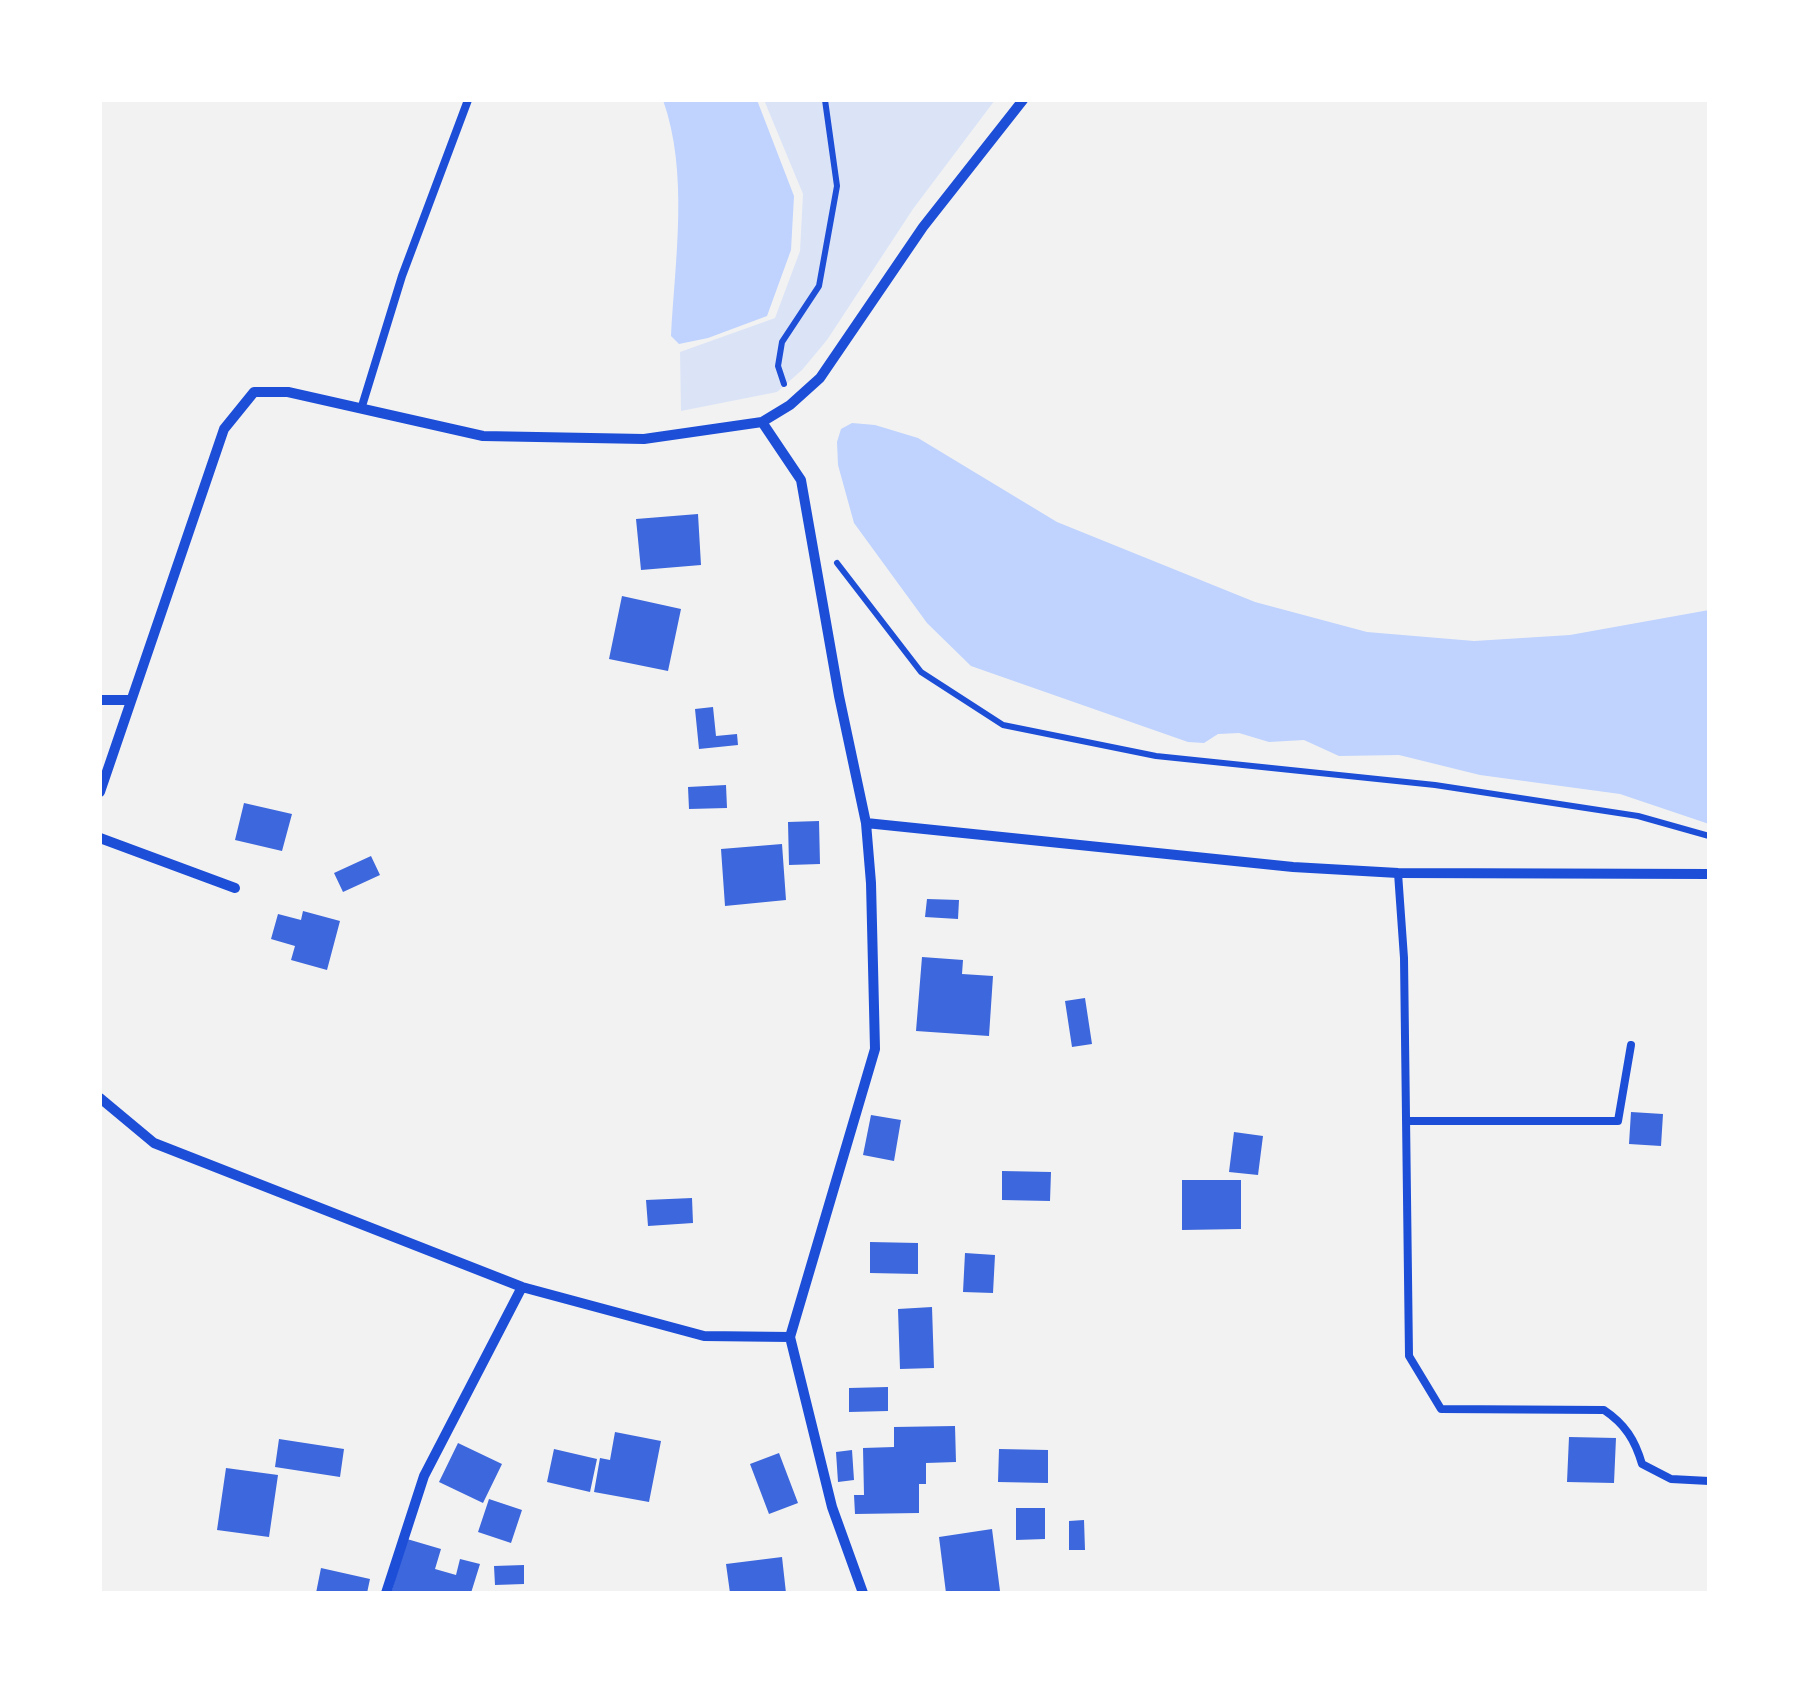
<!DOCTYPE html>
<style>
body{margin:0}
#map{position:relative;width:1809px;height:1693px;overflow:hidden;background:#f2f2f2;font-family:Rubik,sans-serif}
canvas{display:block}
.frame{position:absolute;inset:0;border:102px solid #fff;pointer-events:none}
</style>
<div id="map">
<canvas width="1809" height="1693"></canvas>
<div class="frame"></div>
</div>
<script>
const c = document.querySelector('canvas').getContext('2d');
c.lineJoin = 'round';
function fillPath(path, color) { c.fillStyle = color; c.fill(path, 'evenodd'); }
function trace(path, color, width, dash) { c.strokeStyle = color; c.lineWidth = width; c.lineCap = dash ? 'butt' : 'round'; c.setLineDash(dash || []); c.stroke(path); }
fillPath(new Path2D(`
 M 764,100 L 995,100 L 913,209 L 827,340 L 802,370 L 777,392 L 681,411 L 680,352 L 775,318 L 800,251 L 803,194 Z`), '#dbe4f7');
fillPath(new Path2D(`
 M 663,100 L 757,100 L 794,196 L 791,250 L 767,316 L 708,338 L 679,344 L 671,336 C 675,260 689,173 663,100 Z
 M 852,423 L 875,425 L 918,438 L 1057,522 L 1255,602 L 1367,632 L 1474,641 L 1570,635 L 1709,610 L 1709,824 L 1620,794 L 1480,775 L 1399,755 L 1339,756 L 1304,740 L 1269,742 L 1239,733 L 1218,734 L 1204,743 L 1188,742 L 971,666 L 927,623 L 854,523 L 838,465 L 837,442 L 841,429 Z`), '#bfd3fe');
fillPath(new Path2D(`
 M 698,514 L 701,565 L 641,570 L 636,519 Z
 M 622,596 L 681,609 L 668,671 L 609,659 Z
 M 713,707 L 716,736 L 737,734 L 738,745 L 699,749 L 695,709 Z
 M 726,785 L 727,808 L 689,809 L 688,787 Z
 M 244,803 L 292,814 L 282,851 L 235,840 Z
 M 819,821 L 820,864 L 789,865 L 788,822 Z
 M 782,844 L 786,900 L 725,906 L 721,849 Z
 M 371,856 L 380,875 L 343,892 L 334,873 Z
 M 927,899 L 959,900 L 958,919 L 925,917 Z
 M 303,911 L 340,921 L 327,970 L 291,960 L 295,946 L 271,939 L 278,914 L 301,920 Z
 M 922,957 L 963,960 L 962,974 L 993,976 L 989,1036 L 916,1031 Z
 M 1085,998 L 1092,1044 L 1072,1047 L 1065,1001 Z
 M 1631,1112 L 1663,1114 L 1661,1146 L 1629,1144 Z
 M 871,1115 L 901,1120 L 894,1161 L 863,1155 Z
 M 1234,1132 L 1263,1136 L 1258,1175 L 1229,1172 Z
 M 1002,1171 L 1051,1172 L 1050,1201 L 1002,1200 Z
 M 1182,1180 L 1241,1180 L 1241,1229 L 1182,1230 Z
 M 692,1198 L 693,1223 L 648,1226 L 646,1200 Z
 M 870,1242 L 918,1243 L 918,1274 L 870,1273 Z
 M 965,1253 L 995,1255 L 993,1293 L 963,1292 Z
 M 932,1307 L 934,1368 L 900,1369 L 898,1309 Z
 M 888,1387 L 888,1411 L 849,1412 L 849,1388 Z
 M 955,1426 L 956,1462 L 926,1463 L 926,1484 L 919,1484 L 919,1513 L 855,1514 L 854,1495 L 864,1495 L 863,1448 L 894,1447 L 894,1427 Z
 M 615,1432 L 661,1441 L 649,1502 L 594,1492 L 600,1458 L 610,1460 Z
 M 1569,1437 L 1616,1438 L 1614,1483 L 1567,1482 Z
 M 279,1439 L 344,1449 L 340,1477 L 275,1467 Z
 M 458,1443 L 502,1464 L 483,1503 L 439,1482 Z
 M 554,1449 L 597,1459 L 590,1492 L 547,1482 Z
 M 999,1449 L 1048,1450 L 1048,1483 L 998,1482 Z
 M 852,1450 L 854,1480 L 838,1482 L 836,1452 Z
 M 779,1453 L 798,1503 L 769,1514 L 750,1464 Z
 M 226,1468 L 278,1475 L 269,1537 L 217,1530 Z
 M 489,1499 L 522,1510 L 511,1543 L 478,1532 Z
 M 1016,1508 L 1045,1508 L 1045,1539 L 1016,1540 Z
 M 1084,1520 L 1085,1550 L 1069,1550 L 1069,1521 Z
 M 992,1529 L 1000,1591 L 946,1593 L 939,1537 Z
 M 407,1539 L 441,1549 L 435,1569 L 456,1575 L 460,1559 L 480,1564 L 471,1593 L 391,1593 Z
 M 782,1557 L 786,1593 L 730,1593 L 726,1564 Z
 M 524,1565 L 524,1584 L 495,1585 L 494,1566 Z
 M 321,1568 L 370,1579 L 367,1593 L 316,1593 Z`), '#3d67dc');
trace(new Path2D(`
 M 784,384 L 778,366 L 782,342 L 819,286 L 837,186 L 825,100
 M 837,563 L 921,672 L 1003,725 L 1156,756 L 1435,785 L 1638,816 L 1709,836`), '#1d4ed8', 6);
trace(new Path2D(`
 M 362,406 L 402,276 L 468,100
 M 1398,873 L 1404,958 L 1409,1356 L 1441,1409 L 1604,1410 C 1625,1424 1635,1440 1642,1464 L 1671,1479 L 1709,1481
 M 1406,1121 L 1618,1121 L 1631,1045`), '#1d4ed8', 8);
trace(new Path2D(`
 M 762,422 L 801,480 L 839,696 L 866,823 L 871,883 L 875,1049 L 790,1337
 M 100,700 L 131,700
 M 100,792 L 224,429 L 254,392 L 288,392 L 483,436 L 644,439 L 762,422 L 790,405 L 820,378 L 923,227 L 1023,100
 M 866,823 L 1293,867 L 1398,873 L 1709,874
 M 100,838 L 235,888
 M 100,1098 L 154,1143 L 522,1287 L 704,1336 L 790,1337 L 832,1507 L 863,1593
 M 386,1593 L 424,1476 L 522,1287`), '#1d4ed8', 10);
</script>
